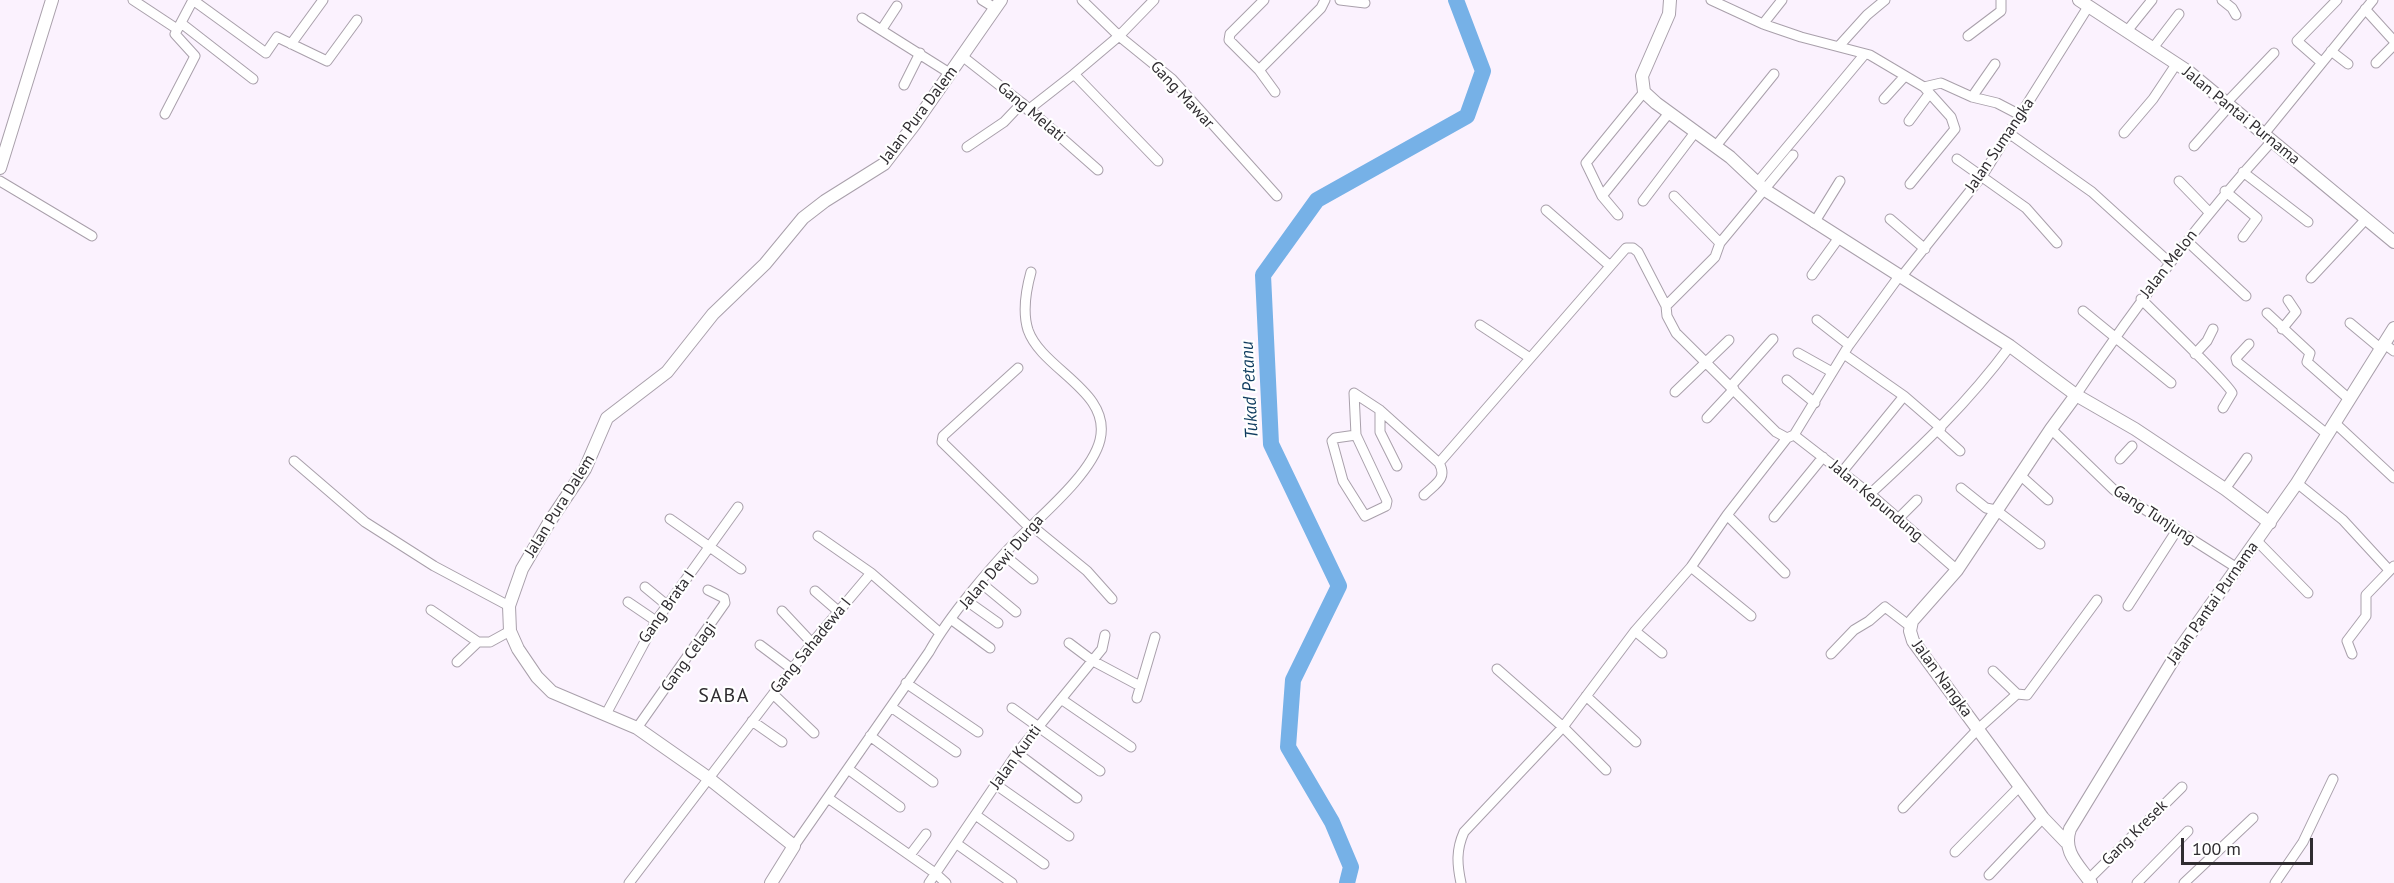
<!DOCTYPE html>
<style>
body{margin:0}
#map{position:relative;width:2394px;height:883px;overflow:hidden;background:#fbf2fe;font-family:"PT Sans",sans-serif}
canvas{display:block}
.scale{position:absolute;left:2181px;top:838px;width:132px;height:27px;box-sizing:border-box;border:3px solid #2f2c30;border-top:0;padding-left:8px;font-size:18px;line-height:21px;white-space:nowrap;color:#2f2c30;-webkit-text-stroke:4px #fff;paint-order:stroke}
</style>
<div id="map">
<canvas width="2394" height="883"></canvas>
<div class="scale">100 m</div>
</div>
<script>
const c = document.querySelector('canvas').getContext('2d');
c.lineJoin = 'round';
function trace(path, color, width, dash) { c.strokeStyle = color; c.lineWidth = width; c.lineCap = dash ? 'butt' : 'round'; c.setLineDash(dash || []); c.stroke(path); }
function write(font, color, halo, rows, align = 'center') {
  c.font = font + ' "PT Sans",sans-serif'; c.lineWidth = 4.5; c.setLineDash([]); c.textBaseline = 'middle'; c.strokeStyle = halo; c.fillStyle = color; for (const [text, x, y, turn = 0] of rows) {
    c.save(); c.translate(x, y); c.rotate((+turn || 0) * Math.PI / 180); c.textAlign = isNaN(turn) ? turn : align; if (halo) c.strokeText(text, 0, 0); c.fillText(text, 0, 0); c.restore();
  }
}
trace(new Path2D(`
 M 1347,883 L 1351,867 L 1332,822 L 1288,747 L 1293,680 L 1339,586 L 1271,444 L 1263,275 L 1317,200 L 1467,116 L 1483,71 L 1456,0`), '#76b1e7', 16);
const minor = new Path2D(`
 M 133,0 L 177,29
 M 982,0 L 995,8
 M 1082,0 L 1119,36 L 1172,79 L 1277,196
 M 1264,0 L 1230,34 L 1229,40 L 1259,70 L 1275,92
 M 1340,0 L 1365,3
 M 1711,0 L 1763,24 L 1801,37 L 1870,55 L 1924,87 L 1941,83 L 1972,97 L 1997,103 L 2022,116
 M 2222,0 L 2232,8 L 2236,15
 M 2365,9 L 2394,41
 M 862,18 L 951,74
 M 181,23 L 253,79
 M 1763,24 L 1782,0
 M 882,29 L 897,6
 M 2127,31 L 2152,0
 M 1968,36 L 2001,11 L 2001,0
 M 291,44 L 323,0
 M 1839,46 L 1867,15 L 1885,0
 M 2153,48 L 2179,14
 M 2331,51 L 2348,64
 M 962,56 L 1022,103 L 1098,170
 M 2321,62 L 2297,41 L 2337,0
 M 2376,63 L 2394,45
 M 1259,70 L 1321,8 L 1325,0
 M 1074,74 L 1119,36 L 1154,0
 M 904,85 L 920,53
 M 1972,97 L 1995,64
 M 1884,99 L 1904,77
 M 1028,110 L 1074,74 L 1158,161
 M 165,114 L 195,56 L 175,34 L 193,0 L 266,53 L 277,37 L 327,61 L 357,20
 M 1909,121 L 1929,94
 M 2124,133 L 2153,99 L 2177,63
 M 2010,134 L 2092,192 L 2169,262
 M 2264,134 L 2373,0
 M 2194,146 L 2224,112 L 2230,99 L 2274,53
 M 967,147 L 1004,122 L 1022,103
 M 1715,147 L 1774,74
 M 1957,159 L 2026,208 L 2057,243
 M 2243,172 L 2308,222
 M 0,181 L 92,236
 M 2179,181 L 2209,212
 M 1757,183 L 1864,55
 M 1910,184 L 1955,129 L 1951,117 L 1924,87
 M 2225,191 L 2257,218 L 2243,237
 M 1602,196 L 1669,113
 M 1674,196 L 1720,243
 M 1643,201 L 1696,131
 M 1546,210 L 1609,265
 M 1618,215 L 1602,196 L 1586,163 L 1644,92
 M 1890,219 L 1925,249
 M 1814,223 L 1840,181
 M 2188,242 L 2246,296
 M 1812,275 L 1838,239
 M 1902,276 L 1982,176 L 2088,7
 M 2311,278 L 2366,219
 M 2141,299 C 2153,311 2230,385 2232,393 L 2223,408
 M 1666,306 L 1715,257 L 1720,243 L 1793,155
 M 2083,311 L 2171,383
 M 2267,313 L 2310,353 L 2307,362 L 2349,399
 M 1817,320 L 1849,345
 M 2350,323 L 2380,348
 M 1480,325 L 1530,358
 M 2282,329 L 2296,312 L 2288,300
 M 2383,343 L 2394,351
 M 2249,344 L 2236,358 L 2237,362 L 2327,434
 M 1798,353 L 1832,372
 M 2195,354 L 2207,341 L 2213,329
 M 1018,368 L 943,436 L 942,442 L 1030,528
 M 1787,380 L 1815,403
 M 1731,386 L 1773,339
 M 1675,392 L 1729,340
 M 2076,395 C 2136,305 2199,221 2272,141
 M 1904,396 L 1941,428
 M 1380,410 L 1380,432 L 1397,466
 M 1707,418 L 1734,389
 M 2335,423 L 2394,478
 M 2051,429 L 2114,490 L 2237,568
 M 1938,431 L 1960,451
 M 1356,435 L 1335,438 L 1332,441 L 1343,481 L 1365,516 L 1386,506 L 1387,501 L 1356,435 L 1354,393 L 1380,410 L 1439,463
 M 1794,435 L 1870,494 L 1957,570
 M 2120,459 L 2132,446
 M 294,461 L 365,522 L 434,566 L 509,606
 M 1842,472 L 1904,396 L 1844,354
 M 2020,475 L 2048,500
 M 2297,483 L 2343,520 L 2389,570
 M 1961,488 L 1986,508 L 1996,510 L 2040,544
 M 2225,489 L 2247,458
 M 1870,494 C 1923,445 1967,404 2010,346
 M 1424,495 C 1435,484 1448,479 1439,463 L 1626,248 L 1633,248 L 1638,252 L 1666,306 L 1667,316 L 1676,333 L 1776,432 L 1787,438 L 1794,435 L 1849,345 L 1900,275
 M 1727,515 L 1785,573
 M 1774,517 L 1823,457
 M 1899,518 L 1917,500
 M 670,519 L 741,569
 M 1032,526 L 1087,571 L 1112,599
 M 818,536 L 871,573 L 940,633
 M 2256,540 L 2308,593
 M 1004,555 L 1033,579
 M 1691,567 L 1751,616
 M 981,583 L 1016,612
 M 645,587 L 668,606
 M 815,591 L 838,611
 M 967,601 L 998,623
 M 628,602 L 656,621
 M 2128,606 L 2177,530
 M 431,610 L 478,642 L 490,642 L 510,631
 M 782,611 L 812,643
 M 952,620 L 990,648
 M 1635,631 L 1662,653
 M 1069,643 L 1093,661 L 1140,686
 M 760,645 L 792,669
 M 1831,654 L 1854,630 L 1869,621 L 1885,607 L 1911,627
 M 2352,654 L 2347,641 L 2366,616 L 2366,595 L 2394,566
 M 457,662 L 478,642
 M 1497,669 L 1563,727 L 1606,770
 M 1993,671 L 2017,694
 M 906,683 L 978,732
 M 773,694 L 814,733
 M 1586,696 L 1636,742
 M 1137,698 L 1155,637
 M 1061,699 L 1131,747
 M 891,707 L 956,752
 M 1012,708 L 1100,771
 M 606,714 L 656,621 L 738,507
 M 752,721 L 782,742
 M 637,728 L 725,603 L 724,598 L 708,590
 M 870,736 L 933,782
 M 1017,753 L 1077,798
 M 848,769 L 900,807
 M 995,784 L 1069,836
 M 828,798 L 935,873 L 946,883
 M 1903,808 L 1978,729 L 2017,694 L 2027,695 L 2097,600
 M 977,816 L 1044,864
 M 957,844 L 1012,883
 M 794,846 L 929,652 C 949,616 990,568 1019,538 C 1043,514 1092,473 1100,440 C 1112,391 1042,370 1028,330 C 1022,311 1026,290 1031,272
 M 1955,852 L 2020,786
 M 910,855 L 926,834
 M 1989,875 L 2043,818
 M 2089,879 L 2182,787
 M 629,883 L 812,643 L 871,573
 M 929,883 L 1017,753 L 1102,649 L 1105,635
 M 1461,883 C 1457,864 1456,850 1464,832 L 1563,727 L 1635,631 L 1691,567 L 1727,515 L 1787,438
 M 2137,883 L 2188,831
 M 2184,883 L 2253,818
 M 2275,883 L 2303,842 L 2333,779`);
const tertiary = new Path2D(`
 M 1670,0 L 1669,14 L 1642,76 L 1644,92 L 1656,103 L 1730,157 L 1765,190 L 2010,346 L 2076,395 L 2135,429 L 2225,489 L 2270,523
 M 2079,0 L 2189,72 L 2394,242
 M 0,168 L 52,0
 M 2066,842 L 2043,818 L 1913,641 L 1910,631 L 1912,621 L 1957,570 L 2051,429 L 2076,395
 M 771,883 L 794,846 L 707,777 L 637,728 L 552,692 L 537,677 L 518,649 L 510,631 L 509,606 L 522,569 L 550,521 L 585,469 L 607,418 L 667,372 L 713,314 L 765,264 L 803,218 L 825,201 L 884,164 L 914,125 L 1001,0
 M 2091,883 C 2079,865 2062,852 2070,829 L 2181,647 L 2297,483 L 2394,328`);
trace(minor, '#a9a0ab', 11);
trace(tertiary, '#a9a0ab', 14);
trace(minor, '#fff', 9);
trace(tertiary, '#fff', 12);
write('16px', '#2f2c30', '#fff', [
 ["Gang Mawar",1182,95,47],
 ["Gang Melati",1031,112,40],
 ["Jalan Pura Dalem",919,115,-53],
 ["Jalan Pantai Purnama",2241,116,39],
 ["Jalan Sumangka",2000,145,-56],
 ["Jalan Melon",2169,264,-52],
 ["Jalan Kepundung",1876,501,40],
 ["Jalan Pura Dalem",560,506,-58],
 ["Gang Tunjung",2154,515,33],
 ["Jalan Dewi Durga",1002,562,-49],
 ["Jalan Pantai Purnama",2213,603,-55],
 ["Gang Brata I",667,607,-55],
 ["Gang Sahadewa I",811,646,-51],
 ["Gang Celagi",689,657,-54],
 ["Jalan Nangka",1942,679,54],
 ["Jalan Kunti",1016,757,-54],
 ["Gang Kresek",2135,833,-45]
]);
write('italic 18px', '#0f3c5f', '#fff', [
 ["Tukad Petanu",1250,390,-93]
]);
c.letterSpacing = '1.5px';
write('20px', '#2f2c30', '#fff', [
 ["SABA",724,696]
]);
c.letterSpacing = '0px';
</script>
